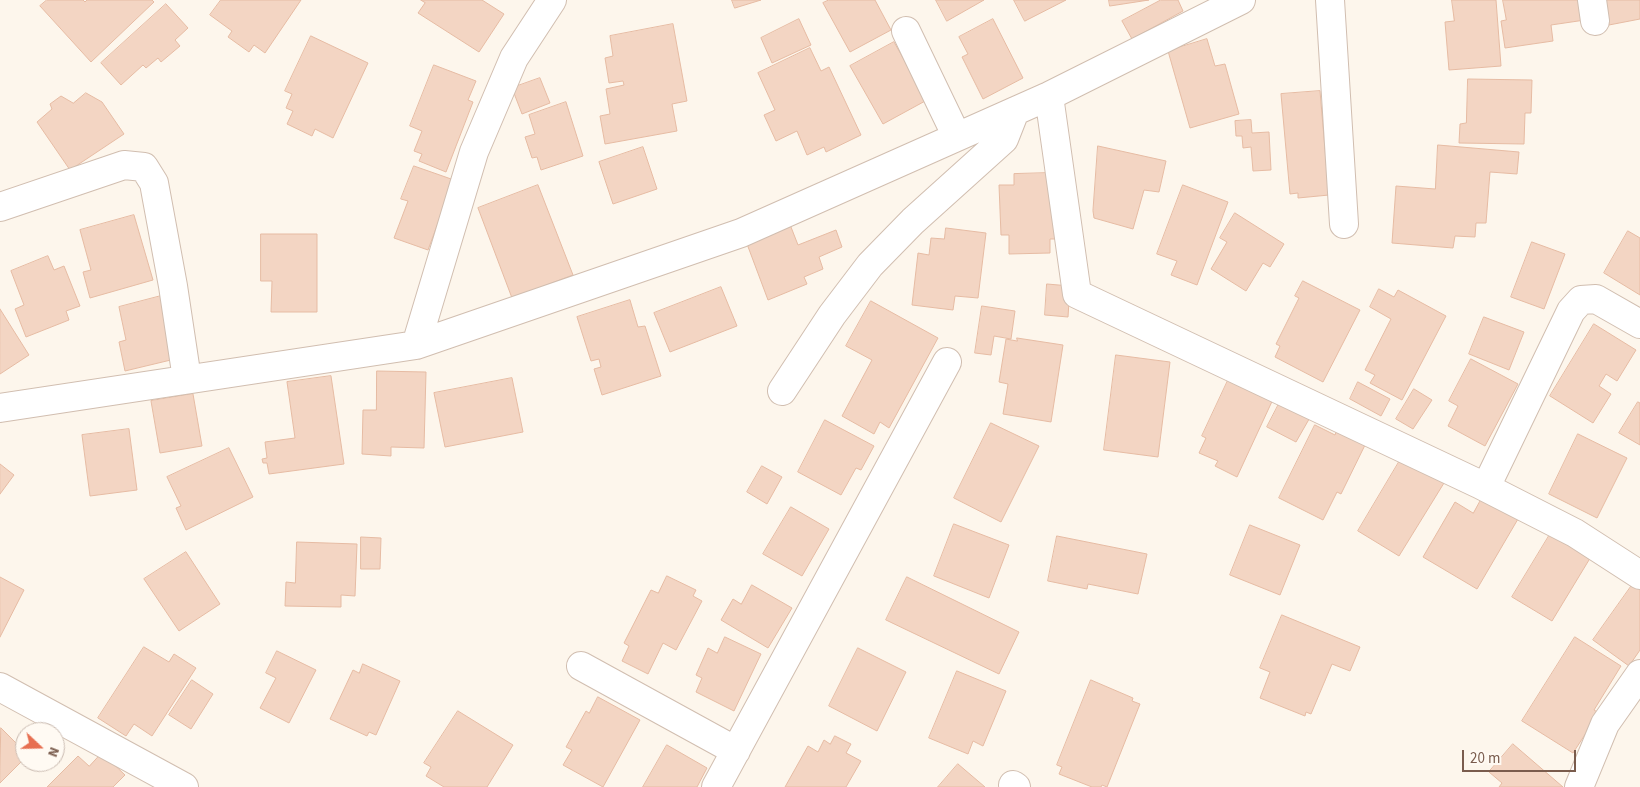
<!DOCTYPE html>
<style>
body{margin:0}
#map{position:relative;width:1640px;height:787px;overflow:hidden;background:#fdf6ec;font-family:"Source Sans 3",sans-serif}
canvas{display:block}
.north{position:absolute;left:15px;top:722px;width:50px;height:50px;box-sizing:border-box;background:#fffaf3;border:1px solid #cabbb1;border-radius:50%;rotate:111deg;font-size:14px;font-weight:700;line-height:20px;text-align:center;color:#7a5c4d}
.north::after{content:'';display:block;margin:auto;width:18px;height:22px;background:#e76f51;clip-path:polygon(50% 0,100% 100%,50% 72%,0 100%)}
.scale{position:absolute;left:1462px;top:750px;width:114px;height:22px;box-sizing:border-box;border:2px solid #7a5c4d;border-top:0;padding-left:6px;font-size:15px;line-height:18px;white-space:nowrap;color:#7a5c4d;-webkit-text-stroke:4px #fffaf3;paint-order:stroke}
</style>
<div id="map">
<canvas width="1640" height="787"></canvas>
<div class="north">N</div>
<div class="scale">20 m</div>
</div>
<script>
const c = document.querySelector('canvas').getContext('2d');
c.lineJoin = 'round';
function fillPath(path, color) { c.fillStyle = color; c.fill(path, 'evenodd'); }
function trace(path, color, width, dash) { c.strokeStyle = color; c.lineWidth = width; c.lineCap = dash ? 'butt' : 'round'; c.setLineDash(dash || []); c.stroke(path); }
const building = new Path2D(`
 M 47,0 L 83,0 L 85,2 L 87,0 L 152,0 L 154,2 L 91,62 L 40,6 Z
 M 221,0 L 301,0 L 265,53 L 254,45 L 249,52 L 228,37 L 232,31 L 210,15 Z
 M 421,0 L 482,0 L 504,14 L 479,52 L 418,13 L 425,3 Z
 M 732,0 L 761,0 L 735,8 Z
 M 829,0 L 875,0 L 891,30 L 850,52 L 823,3 Z
 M 936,0 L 984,0 L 947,21 Z
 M 1014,0 L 1066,0 L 1025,21 Z
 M 1109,0 L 1149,0 L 1110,6 Z
 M 1161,0 L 1178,0 L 1183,11 L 1132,39 L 1122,21 Z
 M 1452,0 L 1496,0 L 1501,66 L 1449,70 L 1445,22 L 1454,21 Z
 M 1503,0 L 1582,0 L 1585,20 L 1551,25 L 1553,41 L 1505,48 L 1501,21 L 1506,20 Z
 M 1605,0 L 1640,0 L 1640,19 L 1609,25 Z
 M 166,4 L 188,28 L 175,40 L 180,46 L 161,62 L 158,58 L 146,68 L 143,65 L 121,85 L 101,63 Z
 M 799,19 L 811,45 L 772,63 L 761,38 Z
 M 993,19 L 1023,78 L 983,99 L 962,57 L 968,54 L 959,37 Z
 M 673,24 L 687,101 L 672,104 L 677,131 L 605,144 L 600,116 L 610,114 L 606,89 L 624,85 L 623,81 L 609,83 L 605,58 L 613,56 L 610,36 Z
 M 311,36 L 368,63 L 333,138 L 315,129 L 312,136 L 287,124 L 293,111 L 286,108 L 292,94 L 285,91 Z
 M 1207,39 L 1215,66 L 1225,64 L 1239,114 L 1190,128 L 1168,51 Z
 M 894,42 L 927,100 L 883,124 L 850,66 Z
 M 810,48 L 821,71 L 829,67 L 861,135 L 826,152 L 824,147 L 807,155 L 797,131 L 776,141 L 764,115 L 775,110 L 758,73 Z
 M 434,65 L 476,81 L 468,100 L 473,102 L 446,172 L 419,161 L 422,154 L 414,151 L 422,131 L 410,126 Z
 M 540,78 L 550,103 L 522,114 L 512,88 Z
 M 1468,79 L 1532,80 L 1531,113 L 1525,113 L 1524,144 L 1459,143 L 1460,124 L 1466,123 Z
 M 1320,91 L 1329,195 L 1298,198 L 1298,193 L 1290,194 L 1281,94 Z
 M 86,93 L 102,102 L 124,134 L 70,170 L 37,122 L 52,109 L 50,104 L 61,96 L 73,103 Z
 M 566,102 L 583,156 L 541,170 L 537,157 L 532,158 L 525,137 L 535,134 L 529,115 Z
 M 1251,120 L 1252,133 L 1269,132 L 1271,170 L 1253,171 L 1251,147 L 1243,148 L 1242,136 L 1236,136 L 1235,121 Z
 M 1438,145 L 1519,152 L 1517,174 L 1490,172 L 1486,223 L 1476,223 L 1475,237 L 1455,236 L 1453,248 L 1392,243 L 1396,186 L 1435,189 Z
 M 1098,146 L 1166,161 L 1159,192 L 1144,190 L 1133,229 L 1094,218 L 1093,211 Z
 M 643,147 L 657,189 L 613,204 L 599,162 Z
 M 414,166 L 454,180 L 428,250 L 394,238 L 408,201 L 401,199 Z
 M 1049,173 L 1050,202 L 1058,202 L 1058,239 L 1050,239 L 1050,253 L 1009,254 L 1009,235 L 1001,235 L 999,185 L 1014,185 L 1014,174 Z
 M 538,185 L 573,275 L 512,298 L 478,208 Z
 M 1183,185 L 1228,202 L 1197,285 L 1171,275 L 1177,261 L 1157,254 Z
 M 1235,213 L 1284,244 L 1270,267 L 1263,263 L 1246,291 L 1211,269 L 1227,242 L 1220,238 Z
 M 134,215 L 153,280 L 90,298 L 83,272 L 91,270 L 80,230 Z
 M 791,227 L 798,245 L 836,230 L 842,247 L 819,257 L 823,269 L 804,277 L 807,284 L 768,300 L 747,244 Z
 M 946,228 L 986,233 L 978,298 L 955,296 L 953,310 L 912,305 L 918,253 L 929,255 L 931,238 L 944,239 Z
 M 1628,231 L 1640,238 L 1640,295 L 1604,273 Z
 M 261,234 L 317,234 L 317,312 L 271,312 L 272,281 L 261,281 Z
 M 1532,242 L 1565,254 L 1544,309 L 1511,297 Z
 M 48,256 L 54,270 L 64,266 L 80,306 L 66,311 L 69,320 L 26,337 L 15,309 L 24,305 L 11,271 Z
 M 1303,281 L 1360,310 L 1323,382 L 1275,357 L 1280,346 L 1276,344 L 1299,298 L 1295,296 Z
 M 1047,284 L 1070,286 L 1068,317 L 1045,315 Z
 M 721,287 L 737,326 L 670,352 L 654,313 Z
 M 1379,289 L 1394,297 L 1398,290 L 1446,316 L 1402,400 L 1370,383 L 1375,375 L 1365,370 L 1391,319 L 1370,307 Z
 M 161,296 L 175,359 L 125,371 L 119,342 L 126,340 L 119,307 Z
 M 630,300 L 638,327 L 645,326 L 661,376 L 602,395 L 594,369 L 601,367 L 599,359 L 591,361 L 577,317 Z
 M 871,301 L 938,338 L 889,428 L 880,422 L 874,434 L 842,416 L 872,360 L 846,346 Z
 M 982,306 L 1015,311 L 1011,339 L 994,336 L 991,355 L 975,353 Z
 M 0,309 L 29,355 L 0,374 Z
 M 1484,317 L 1524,332 L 1509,370 L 1469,354 Z
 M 1594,324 L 1636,350 L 1617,381 L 1606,374 L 1599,386 L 1611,394 L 1593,423 L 1550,396 Z
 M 1017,338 L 1063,345 L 1051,422 L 1003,414 L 1008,384 L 999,382 L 1006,339 L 1017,341 Z
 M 1116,355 L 1170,362 L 1158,457 L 1104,450 Z
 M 1471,359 L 1518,384 L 1485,446 L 1448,426 L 1458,406 L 1449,401 Z
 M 377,371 L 426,372 L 424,448 L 391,447 L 391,456 L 362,454 L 363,410 L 376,410 Z
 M 1231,374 L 1275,395 L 1237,477 L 1215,466 L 1218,461 L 1199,453 L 1206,438 L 1202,436 Z
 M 331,376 L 344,464 L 269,474 L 267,463 L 263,463 L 262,459 L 267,458 L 265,442 L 295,438 L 287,382 Z
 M 512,378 L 523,432 L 445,447 L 434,393 Z
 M 1358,382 L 1390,399 L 1381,416 L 1350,399 Z
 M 1414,389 L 1432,400 L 1413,429 L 1396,419 Z
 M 193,394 L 202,446 L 160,453 L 151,401 Z
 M 1282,398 L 1312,414 L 1296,442 L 1267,427 Z
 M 1638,402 L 1640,403 L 1640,445 L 1619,433 Z
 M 825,420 L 874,446 L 861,470 L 856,468 L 841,495 L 798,472 Z
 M 991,423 L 1039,446 L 1001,522 L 954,498 Z
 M 1315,425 L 1335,435 L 1338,427 L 1367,441 L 1341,494 L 1337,492 L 1323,520 L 1279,498 Z
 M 129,429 L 137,490 L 90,496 L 82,435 Z
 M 1578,434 L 1627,458 L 1597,518 L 1549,494 Z
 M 229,448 L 253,497 L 186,530 L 176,508 L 181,506 L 167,477 Z
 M 1402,457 L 1444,483 L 1399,556 L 1358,531 Z
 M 0,464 L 14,475 L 0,494 Z
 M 762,466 L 782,477 L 767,504 L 747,492 Z
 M 1482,498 L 1518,519 L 1477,589 L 1423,557 L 1455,502 L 1473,513 Z
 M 791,507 L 829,529 L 802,576 L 763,554 Z
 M 954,524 L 1009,545 L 989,598 L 934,576 Z
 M 1250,525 L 1300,545 L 1280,595 L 1230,575 Z
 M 1552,531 L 1592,555 L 1552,621 L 1512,597 Z
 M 1057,536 L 1147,554 L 1138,594 L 1088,584 L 1087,589 L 1048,581 Z
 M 361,537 L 381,538 L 380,569 L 361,569 Z
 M 297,542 L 357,544 L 355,596 L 341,595 L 341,607 L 285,606 L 286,582 L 295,583 Z
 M 186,552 L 220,604 L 179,631 L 144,579 Z
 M 667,576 L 696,590 L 693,596 L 702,601 L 676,650 L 663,643 L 648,674 L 622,661 L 629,646 L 624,643 L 651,590 L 658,593 Z
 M 0,577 L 24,590 L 0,637 Z
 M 907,577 L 1019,632 L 999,674 L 886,620 Z
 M 1635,581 L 1640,585 L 1640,650 L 1629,666 L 1593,640 Z
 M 752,585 L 792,608 L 768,648 L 721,620 L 733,599 L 741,604 Z
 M 1282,615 L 1360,647 L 1350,671 L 1332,664 L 1311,714 L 1306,712 L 1305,716 L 1260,698 L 1270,672 L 1260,668 Z
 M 725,637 L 761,654 L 734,711 L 696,692 L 702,678 L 696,675 L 708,648 L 717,653 Z
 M 1575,637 L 1621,666 L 1594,710 L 1599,713 L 1573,753 L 1522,721 Z
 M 144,647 L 169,662 L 174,654 L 196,668 L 152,736 L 134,724 L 126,736 L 98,718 Z
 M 858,648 L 906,672 L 877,731 L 829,706 Z
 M 277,651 L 316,670 L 289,723 L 260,708 L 276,678 L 266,673 Z
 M 363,664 L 400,681 L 376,735 L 369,732 L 367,736 L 330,719 L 353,670 L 359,673 Z
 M 957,671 L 1006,691 L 983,746 L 973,741 L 968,754 L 929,738 Z
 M 192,680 L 213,694 L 191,729 L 169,715 Z
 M 1091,680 L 1133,698 L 1132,701 L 1140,704 L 1107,787 L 1102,785 L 1101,787 L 1092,787 L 1059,774 L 1062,767 L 1057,765 Z
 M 598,697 L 640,720 L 603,787 L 563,765 L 572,750 L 566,747 L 586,711 L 589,713 Z
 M 458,711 L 513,745 L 487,787 L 444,787 L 426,776 L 431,767 L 424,763 Z
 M 1,728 L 25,752 L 25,758 L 0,783 Z
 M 835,736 L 851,744 L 846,753 L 861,761 L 846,787 L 785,787 L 808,746 L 818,752 L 824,740 L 830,744 Z
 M 1513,744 L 1563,787 L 1499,787 L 1502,783 L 1489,772 Z
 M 667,745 L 707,768 L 697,787 L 643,787 Z
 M 102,753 L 125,775 L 113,787 L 47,787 L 78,756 L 89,766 Z
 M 958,764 L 985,787 L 938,787 Z`);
fillPath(building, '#f3d5c3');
trace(building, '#e6bba3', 1);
const street = new Path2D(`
 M 1330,0 L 1344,224
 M 1592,0 L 1595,21
 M 906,31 L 957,137
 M 1049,96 L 1077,294 L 1479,484 L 1575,533 L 1640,575
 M 0,207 L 124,165 L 144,167 L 154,183 L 173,286 L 187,379
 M 416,345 L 474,152 L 514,58 L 552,0
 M 782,391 L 832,315 L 870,265 L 913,221 L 1004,139 L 1015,111
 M 0,408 L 416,345 L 741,233 L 1049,96 L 1241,0
 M 1486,487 L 1571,311 L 1581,300 L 1596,299 L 1640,324
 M 581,666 L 736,751
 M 0,687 L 184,787
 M 1013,785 L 1016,787
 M 716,787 L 947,362
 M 1579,787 L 1605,724 L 1640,674`);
trace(street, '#d1beb0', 30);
trace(street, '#fff', 28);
</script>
